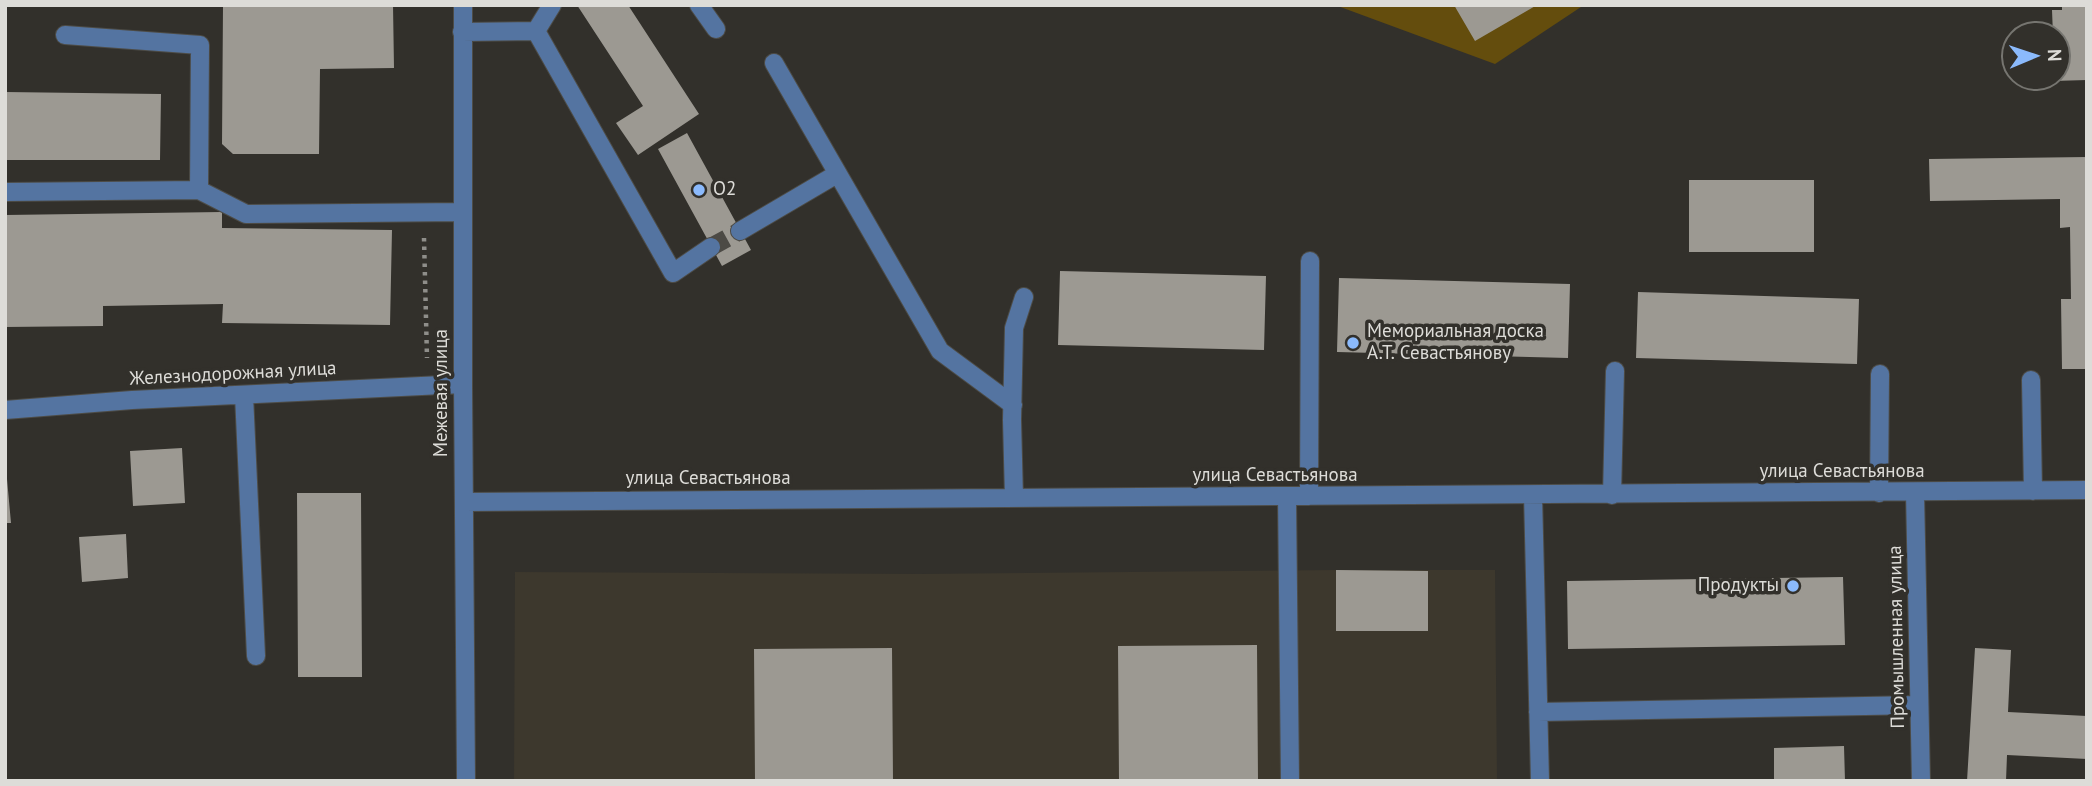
<!DOCTYPE html>
<meta charset="utf-8">
<style>
body{margin:0}
#map{position:relative;width:2092px;height:786px;overflow:hidden;background:#32302b;font-family:"PT Sans",sans-serif}
canvas{display:block}
.frame{position:absolute;inset:0;border:7px solid #dddcd8;pointer-events:none}
.north{position:absolute;left:2001px;top:21px;width:70px;height:70px;box-sizing:border-box;background:#32302b;border:2px solid #767570;border-radius:50%;rotate:88deg;font-size:19px;font-weight:700;line-height:28px;text-align:center;color:#dddcd8}
.north::after{content:'';display:block;margin:auto;width:24px;height:32px;background:#8bbafc;clip-path:polygon(50% 0,100% 100%,50% 72%,0 100%)}
</style>
<div id="map">
<canvas width="2092" height="786"></canvas>
<div class="frame"></div>
<div class="north">N</div>
</div>
<script>
const c = document.querySelector('canvas').getContext('2d');
c.lineJoin = 'round';
function fillPath(path, color) { c.fillStyle = color; c.fill(path, 'evenodd'); }
function trace(path, color, width, dash) { c.strokeStyle = color; c.lineWidth = width; c.lineCap = dash ? 'butt' : 'round'; c.setLineDash(dash || []); c.stroke(path); }
function write(font, color, halo, rows, align = 'center') {
  c.font = font + ' "PT Sans",sans-serif'; c.lineWidth = 7; c.setLineDash([]); c.textBaseline = 'middle'; c.strokeStyle = halo; c.fillStyle = color; for (const [text, x, y, turn = 0] of rows) {
    c.save(); c.translate(x, y); c.rotate((+turn || 0) * Math.PI / 180); c.textAlign = isNaN(turn) ? turn : align; if (halo) c.strokeText(text, 0, 0); c.fillText(text, 0, 0); c.restore();
  }
}
fillPath(new Path2D(`
 M 1336,570 L 1495,570 L 1497,781 L 514,781 L 515,572 L 921,574 Z`), '#3d382d');
fillPath(new Path2D(`
 M 1335,5 L 1584,5 L 1495,64 Z`), '#644d0d');
fillPath(new Path2D(`
 M 223,5 L 393,5 L 394,68 L 320,69 L 319,154 L 233,154 L 222,144 Z
 M 577,5 L 628,5 L 699,114 L 638,155 L 616,123 L 643,106 Z
 M 1454,5 L 1537,5 L 1475,41 Z
 M 2062,5 L 2087,5 L 2087,80 L 2053,81 L 2053,77 L 2057,77 L 2057,35 L 2053,35 L 2052,10 L 2062,10 Z
 M 5,92 L 161,94 L 160,160 L 5,160 Z
 M 687,133 L 751,250 L 722,266 L 658,149 Z
 M 2087,157 L 2087,369 L 2062,369 L 2061,299 L 2071,299 L 2070,227 L 2060,228 L 2060,199 L 1930,201 L 1929,159 Z
 M 1689,180 L 1814,180 L 1814,252 L 1689,252 Z
 M 222,212 L 222,228 L 392,230 L 390,325 L 222,323 L 223,304 L 103,306 L 103,326 L 5,327 L 5,215 Z
 M 1060,271 L 1266,276 L 1264,350 L 1058,345 Z
 M 1339,278 L 1570,284 L 1568,358 L 1337,352 Z
 M 1638,292 L 1859,299 L 1857,364 L 1636,358 Z
 M 182,448 L 185,503 L 133,506 L 130,451 Z
 M 5,479 L 7,479 L 11,523 L 5,523 Z
 M 297,493 L 361,493 L 362,677 L 298,677 Z
 M 126,534 L 128,578 L 82,582 L 79,537 Z
 M 1336,570 L 1428,571 L 1428,631 L 1336,631 Z
 M 1843,577 L 1845,645 L 1568,649 L 1567,581 Z
 M 1257,645 L 1258,781 L 1119,781 L 1118,646 Z
 M 892,648 L 893,781 L 755,781 L 754,649 Z
 M 1975,648 L 2011,650 L 2008,712 L 2087,716 L 2087,759 L 2007,755 L 2006,781 L 1967,781 Z
 M 1844,746 L 1845,781 L 1774,781 L 1774,748 Z`), '#9c9992');
trace(new Path2D(`
 M 711,247 L 740,231`), '#4c4a45', 18, [18, 9]);
const minor = new Path2D(`
 M 463,5 L 463,384 L 466,781
 M 699,5 L 716,29
 M 536,31 L 552,5
 M 462,32 L 536,31 L 673,273 L 711,247
 M 65,35 L 200,45 L 199,190
 M 774,63 L 940,351 L 1013,405
 M 5,192 L 199,190 L 246,214 L 463,212
 M 740,231 L 837,174
 M 2031,380 L 2033,491
 M 244,395 L 256,656
 M 5,410 L 132,400 L 463,384
 M 1879,493 L 1880,374
 M 1915,493 L 1921,781
 M 1533,495 L 1540,781
 M 1612,495 L 1615,371
 M 1287,496 L 1290,781
 M 1309,496 L 1310,261
 M 1014,498 L 1012,420 L 1014,328 L 1024,297
 M 464,502 L 2087,490
 M 1538,712 L 1919,705`);
trace(minor, '#4d4c47', 20);
trace(new Path2D(`
 M 424,238 L 427,358`), '#8f8e8a', 4.5, [3.5, 5]);
trace(minor, '#5474a1', 18);
for (const [x, y, r, color] of [
 [699,190,7,"#8bbafc"],
 [1353,343,7,"#8bbafc"],
 [1793,586,7,"#8bbafc"]
]) { const dot = new Path2D(); dot.arc(x, y, r, 0, 2 * Math.PI); c.fillStyle = color; c.fill(dot); trace(dot, '#32302b', 2.5); }
write('19px', '#dddcd8', '#32302b', [
 ["O2",713,190],
 ["Мемориальная доска",1367,332],
 ["А.Т. Севастьянову",1367,354],
 ["Продукты",1779,586,"right"]
], 'left');
write('19px', '#dddcd8', '#32302b', [
 ["Железнодорожная улица",233,374,-3],
 ["Межевая улица",442,393,-90],
 ["улица Севастьянова",1842,472],
 ["улица Севастьянова",1275,476],
 ["улица Севастьянова",708,479],
 ["Промышленная улица",1897,637,-91]
]);
</script>
